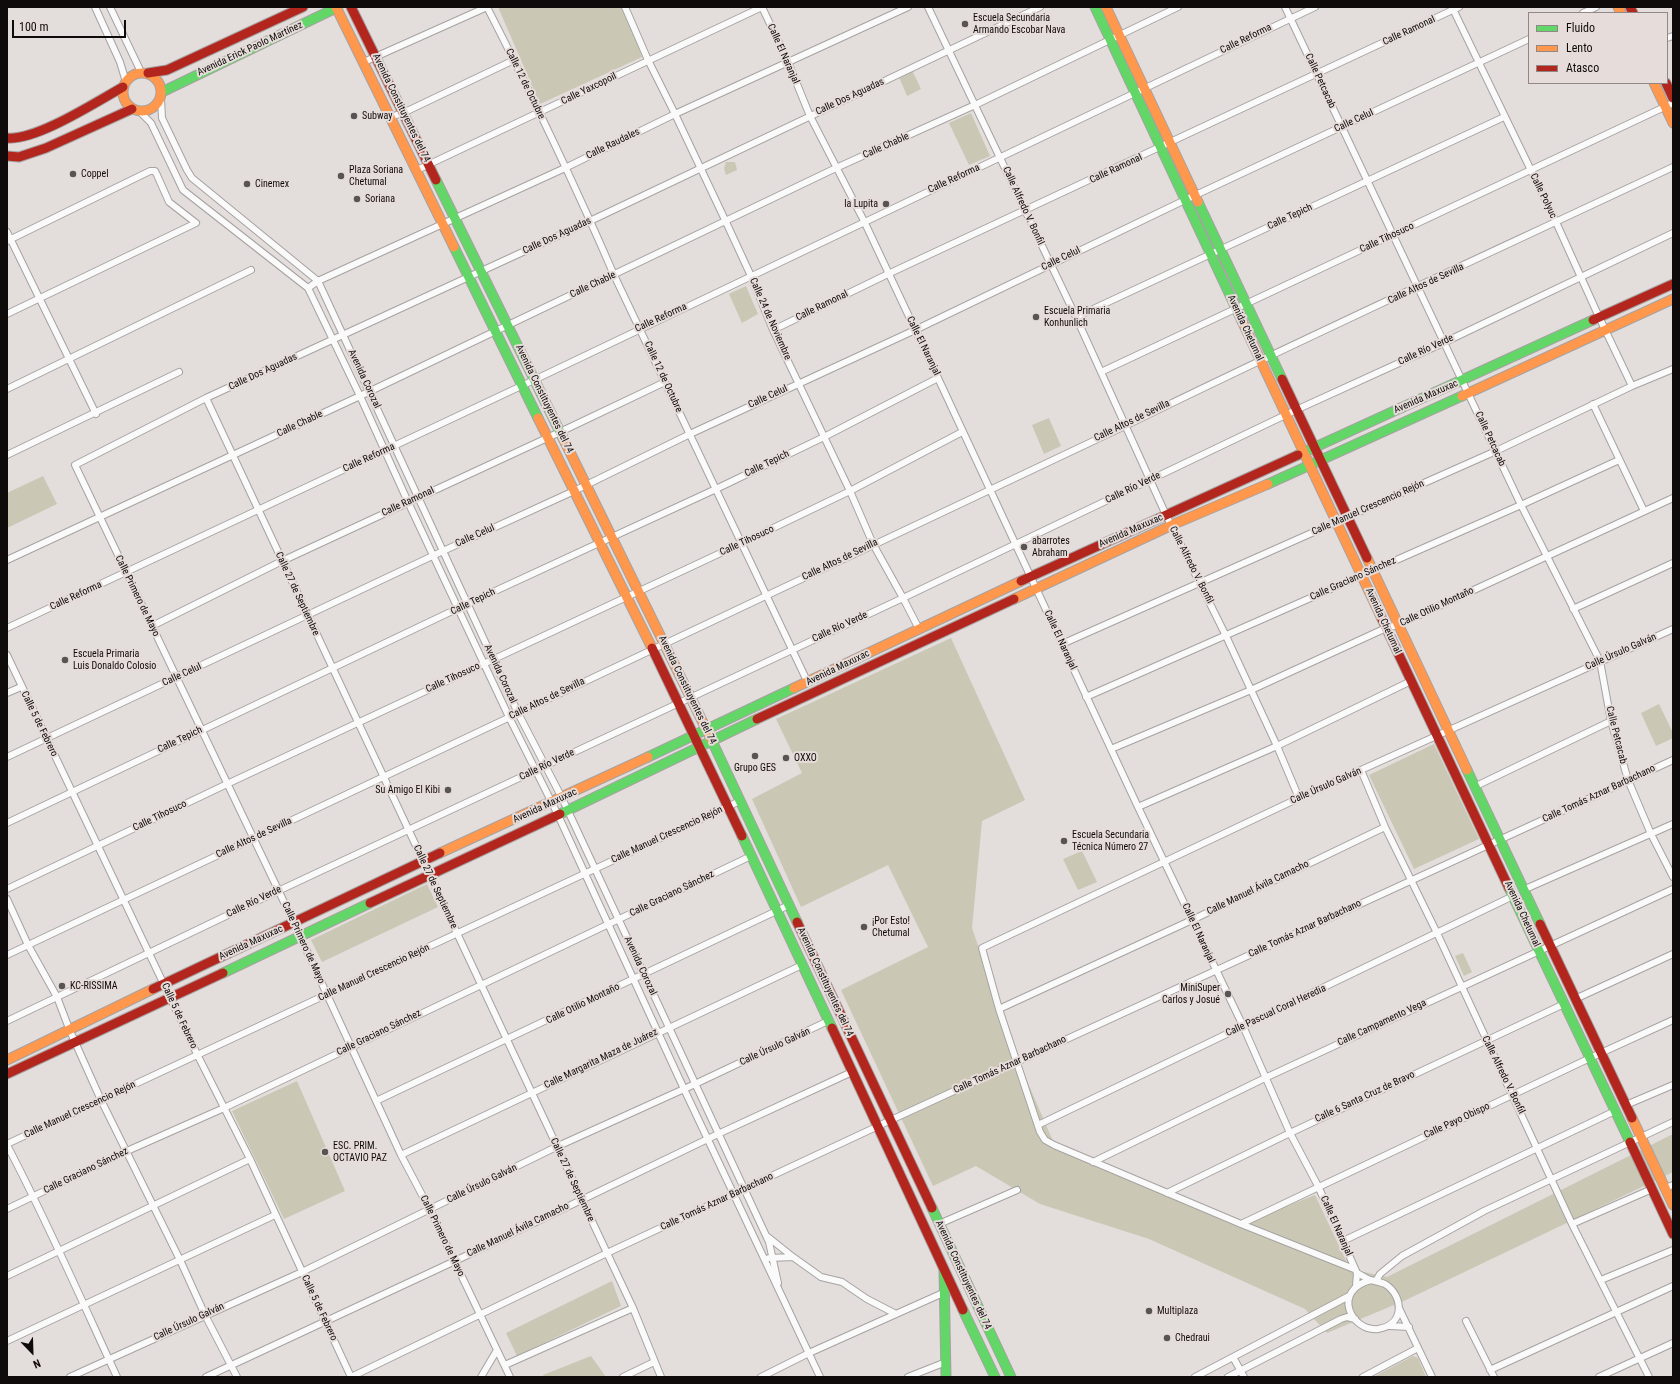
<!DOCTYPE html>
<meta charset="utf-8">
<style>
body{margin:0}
#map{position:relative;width:1680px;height:1384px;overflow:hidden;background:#e3dddc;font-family:"Roboto Condensed",sans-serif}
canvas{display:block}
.frame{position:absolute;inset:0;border:8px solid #0e0b0a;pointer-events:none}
.legend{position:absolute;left:1528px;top:12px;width:140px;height:72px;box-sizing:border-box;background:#e6dcd9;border:1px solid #908886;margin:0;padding:5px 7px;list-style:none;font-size:12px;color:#0e0b0a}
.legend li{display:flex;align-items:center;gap:8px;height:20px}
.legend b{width:20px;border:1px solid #908886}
.north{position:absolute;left:12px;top:1332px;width:40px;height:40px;-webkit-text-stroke:3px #e6dcd9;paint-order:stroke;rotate:157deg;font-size:11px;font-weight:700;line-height:16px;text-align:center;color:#0e0b0a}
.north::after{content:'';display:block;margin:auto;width:14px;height:18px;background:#0e0b0a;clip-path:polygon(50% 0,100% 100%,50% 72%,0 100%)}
.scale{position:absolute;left:12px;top:20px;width:114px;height:18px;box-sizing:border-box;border:2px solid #0e0b0a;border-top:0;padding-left:5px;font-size:12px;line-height:14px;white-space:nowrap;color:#0e0b0a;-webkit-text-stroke:3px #e6dcd9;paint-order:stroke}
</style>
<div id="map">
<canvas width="1680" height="1384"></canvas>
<div class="frame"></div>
<ul class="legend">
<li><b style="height:5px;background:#63d668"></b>Fluido</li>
<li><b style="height:5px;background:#ff974d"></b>Lento</li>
<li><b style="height:5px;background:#b3261e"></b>Atasco</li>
</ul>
<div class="north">N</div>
<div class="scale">100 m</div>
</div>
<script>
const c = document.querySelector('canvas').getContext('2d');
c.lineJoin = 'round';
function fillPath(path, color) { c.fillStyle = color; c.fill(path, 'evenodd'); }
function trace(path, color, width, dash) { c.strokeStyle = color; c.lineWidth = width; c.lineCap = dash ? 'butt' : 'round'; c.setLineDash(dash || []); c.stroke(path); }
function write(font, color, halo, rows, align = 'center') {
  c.font = font + ' "Roboto Condensed",sans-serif'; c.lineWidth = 4; c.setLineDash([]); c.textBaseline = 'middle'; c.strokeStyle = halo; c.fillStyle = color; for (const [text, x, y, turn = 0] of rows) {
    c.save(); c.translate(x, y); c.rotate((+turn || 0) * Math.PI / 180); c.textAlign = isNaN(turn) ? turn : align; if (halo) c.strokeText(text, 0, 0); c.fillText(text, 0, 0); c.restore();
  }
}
fillPath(new Path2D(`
 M 498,7 L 625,7 L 642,57 L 540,104 Z
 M 912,70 L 921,89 L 907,96 L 899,77 Z
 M 971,113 L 990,156 L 969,165 L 949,123 Z
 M 726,162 L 735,162 L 737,170 L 726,175 L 724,168 Z
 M 746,286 L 758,314 L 742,323 L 729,294 Z
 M 1049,418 L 1061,446 L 1044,454 L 1032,425 Z
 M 43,476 L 57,504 L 7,528 L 7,493 Z
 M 951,638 L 1025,800 L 982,821 L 972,928 L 1014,1051 L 1053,1141 L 1244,1223 L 1315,1195 L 1350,1269 L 1387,1277 L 1673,1134 L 1673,1172 L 1406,1300 L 1327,1333 L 1305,1309 L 1149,1239 L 1040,1204 L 976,1166 L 933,1186 L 841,990 L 928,947 L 888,865 L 801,907 L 752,799 L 802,773 L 776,719 Z
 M 1659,704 L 1673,733 L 1673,738 L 1656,746 L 1641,713 Z
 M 1434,744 L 1479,839 L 1414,869 L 1369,775 Z
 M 1082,851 L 1097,882 L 1078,890 L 1063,859 Z
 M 427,884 L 438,907 L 322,962 L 311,940 Z
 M 1463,953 L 1472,972 L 1464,976 L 1455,956 Z
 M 297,1081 L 345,1191 L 284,1219 L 232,1111 Z
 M 612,1281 L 621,1306 L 517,1356 L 506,1333 Z
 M 591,1356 L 606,1377 L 544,1377 L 543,1375 Z
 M 1413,1356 L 1418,1358 L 1426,1377 L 1373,1377 Z`), '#cac8b4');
const street = new Path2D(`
 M 95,7 L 120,62 L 126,82
 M 110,7 L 141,72
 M 487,7 C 532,95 575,185 614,275 L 808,683
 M 625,7 L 648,60 L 675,114 L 726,222 L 751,276 L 773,330 L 850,491 L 873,544 L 903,598 L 919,629
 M 762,7 L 788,62 L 810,116 L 864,221 L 938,378 L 1138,807 L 1243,1026 L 1290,1133 L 1318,1186 L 1357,1273 L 1356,1286
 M 928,7 L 1076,317 L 1166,515 L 1226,636 L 1277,746 L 1299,798
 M 1285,7 L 1521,505 L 1600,661 L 1611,721 L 1628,780 L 1651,834 L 1673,877
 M 1452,7 L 1556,222 L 1599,317 L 1632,386
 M 1583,13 L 1596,7
 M 1667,38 L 1673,36
 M 364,62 L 487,7
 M 161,99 L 162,118 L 187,170 L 192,178 L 318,281 L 518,713 L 562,798 L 769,1242 L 778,1283
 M 139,111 L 151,123 L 183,190 L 308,288 L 360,396 L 408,502 L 509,717 L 558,815 L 684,1089 L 820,1377
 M 390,117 L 403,113 L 514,60
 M 417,170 L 762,7
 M 7,232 L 96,414
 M 7,241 L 150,171 L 155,171 L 157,175 L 169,202 L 196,223 L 7,314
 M 308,288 L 318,281 L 565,168 L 675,114 L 908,7
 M 1076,317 L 1504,117
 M 773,330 L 888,274 L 1459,7
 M 1101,372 L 1673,103
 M 7,389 L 251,270
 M 206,398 L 607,1253 L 633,1308 L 661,1377
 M 1593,404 L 1644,511
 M 7,455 L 179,372
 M 7,560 L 360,396 L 836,168 L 975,105 L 1178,7
 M 1573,609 L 1673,563
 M 152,626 L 282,561 L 560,432 L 665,382
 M 7,628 L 534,380 L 1315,7
 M 1062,644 L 1496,451 L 1632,386 L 1673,369
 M 7,655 L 197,1054 L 250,1159 L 351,1377
 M 7,693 L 21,687
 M 1086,697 L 1521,505 L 1619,460
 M 1111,749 L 1251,690 L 1386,628 L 1398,625 L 1673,498
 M 7,757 L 443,551 L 574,491 L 690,434 L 915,330 L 1185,200 L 1529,39
 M 1361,770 L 1385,827 L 1437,933 L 1572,1224 L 1649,1377
 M 1474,787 L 1611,721
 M 1138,807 L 1277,746 L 1411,681
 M 7,823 L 467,604 L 716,489 L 824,437 L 938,378
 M 7,889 L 227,784 L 742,543 L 850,491 L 962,432
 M 1523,890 L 1673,824
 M 7,899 L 28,945 L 57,997 L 70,1031 L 101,1100 L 180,1260 L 205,1315 L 237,1377
 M 7,955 L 1125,426 C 1306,337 1490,253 1673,167
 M 1575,999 L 1673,954
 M 999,1009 L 1192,920 L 1385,827
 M 7,1021 L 278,891 L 903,598 L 1296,410 L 1443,343 L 1673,233
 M 376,1101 L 789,905
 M 1626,1105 L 1673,1085
 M 1038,1125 L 1513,896
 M 7,1144 L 740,801
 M 7,1145 C 47,1221 81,1299 117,1377
 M 401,1155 L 802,965
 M 1093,1162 L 1265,1078 L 1673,889
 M 1665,1188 L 1673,1185
 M 1167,1193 L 1290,1133 L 1564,1004
 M 7,1209 L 127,1151 L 224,1108 L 751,856
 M 939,1224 L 1017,1190
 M 1241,1224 L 1590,1058 L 1673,1020
 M 1572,1224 L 1652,1189
 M 768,1237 L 793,1257
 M 1343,1241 L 1615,1111
 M 769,1258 L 793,1257 L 821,1277 L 842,1282 L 867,1299 L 896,1314
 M 1354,1269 L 1241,1224 L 1054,1145 L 1045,1140 L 1040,1132 L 999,1009 L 982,948 L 1299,798 L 1673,629
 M 1357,1273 C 1361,1275 1366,1278 1370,1280 C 1375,1281 1380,1282 1385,1284 C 1404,1296 1405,1325 1378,1329 C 1351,1332 1331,1290 1371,1280
 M 7,1276 L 250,1159
 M 1601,1280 L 1673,1250
 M 1376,1281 L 1380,1274 L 1402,1256 L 1484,1211 L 1673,1122
 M 1399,1308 L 1432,1377
 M 1466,1321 L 1494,1377
 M 1390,1326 L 1409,1327
 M 7,1341 L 275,1215
 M 1233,1357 L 1244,1377
 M 505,1365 L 633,1308
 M 1490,1370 L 1673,1286
 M 70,1377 L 302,1272 L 556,1147 L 695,1084 L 828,1021
 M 206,1377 L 455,1261 L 718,1134 L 852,1072
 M 351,1377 L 607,1253 L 891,1120 L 1673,760
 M 481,1377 L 497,1350
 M 510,1377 L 430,1210 L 401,1155 L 294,923 L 75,465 L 206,398 L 590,221 L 1040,7
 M 623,1377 L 654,1362
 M 761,1377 L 809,1353 L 943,1293
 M 908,1377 L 946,1362
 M 1195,1377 L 1349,1296
 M 1228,1377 L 1341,1319 L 1347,1317 L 1355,1319
 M 1363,1377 L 1418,1348
 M 1599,1377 L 1673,1343`);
const fast = new Path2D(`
 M 1095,7 L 1242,321
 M 162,92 L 338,7
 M 436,180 L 563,438
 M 1198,202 L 1282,379
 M 454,247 L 538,418
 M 1298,455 L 1593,320
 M 1268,484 L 1462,396
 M 712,741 L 797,922
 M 648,757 L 794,688
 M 1467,770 L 1540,924
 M 560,814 L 757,719
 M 742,836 L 832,1028
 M 1509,888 L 1630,1142
 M 223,973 L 370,903
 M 932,1208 L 1011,1377
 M 944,1271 L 946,1377
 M 963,1310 L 995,1377`);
const slow = new Path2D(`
 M 336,7 L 454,247
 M 1106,7 L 1198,202
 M 1618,7 L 1621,13
 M123 92a19 19 0 1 1 38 0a19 19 0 1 1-38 0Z
 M 1654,83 L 1673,123
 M 1242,321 L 1382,619
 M 1462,396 L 1673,299
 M 538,418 L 652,648
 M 563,438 L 712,741
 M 1367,558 L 1467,770
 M 1014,599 L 1172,525 L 1268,484
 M 794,688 L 1021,581
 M 440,853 L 648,757
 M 7,1060 L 153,989
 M 1632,1118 L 1673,1205`);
const jam = new Path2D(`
 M 351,7 L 436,180
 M 1630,7 L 1633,13
 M 148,73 L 167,70 L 303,7
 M 1666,83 L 1673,98
 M 7,138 C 36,141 96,102 123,87
 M 7,156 L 19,157 L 46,148 L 132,109
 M 1593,320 L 1673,284
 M 1282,379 L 1367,558
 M 1021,581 L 1298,455
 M 1382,619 L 1509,888
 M 652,648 L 742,836
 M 757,719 L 1014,599
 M 370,903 L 560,814
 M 797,922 L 932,1208
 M 1540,924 L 1632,1118
 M 153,989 L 440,853
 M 832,1028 L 963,1310
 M 7,1074 L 223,973
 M 1630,1142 L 1673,1234`);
trace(street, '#a6a2a2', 8);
trace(fast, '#a6a2a2', 11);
trace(slow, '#a6a2a2', 11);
trace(jam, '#a6a2a2', 11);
trace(street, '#fbfafa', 6);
trace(fast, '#63d668', 9);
trace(slow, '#ff974d', 9);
trace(jam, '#b3261e', 9);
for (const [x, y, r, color] of [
 [965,24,4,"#595454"],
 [354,116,4,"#595454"],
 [73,174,4,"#595454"],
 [341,176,4,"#595454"],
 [247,184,4,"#595454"],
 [357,199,4,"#595454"],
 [886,204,4,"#595454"],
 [1036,317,4,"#595454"],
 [1024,547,4,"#595454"],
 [65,660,4,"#595454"],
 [755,756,4,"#595454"],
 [786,758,4,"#595454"],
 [448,790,4,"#595454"],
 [1064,841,4,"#595454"],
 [864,927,4,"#595454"],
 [62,986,4,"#595454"],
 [1228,994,4,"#595454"],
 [325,1152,4,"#595454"],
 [1149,1311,4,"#595454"],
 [1167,1338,4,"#595454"]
]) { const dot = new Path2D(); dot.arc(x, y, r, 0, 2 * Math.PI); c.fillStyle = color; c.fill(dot); trace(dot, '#e6dcd9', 1.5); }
write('10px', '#0e0b0a', '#e6dcd9', [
 ["Escuela Secundaria",973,18],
 ["Armando Escobar Nava",973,30],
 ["Subway",362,116],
 ["Plaza Soriana",349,170],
 ["Chetumal",349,182],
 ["Coppel",81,174],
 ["Cinemex",255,184],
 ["Soriana",365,199],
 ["la Lupita",878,204,"right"],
 ["Escuela Primaria",1044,311],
 ["Konhunlich",1044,323],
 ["abarrotes",1032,541],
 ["Abraham",1032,553],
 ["Escuela Primaria",73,654],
 ["Luis Donaldo Colosio",73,666],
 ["OXXO",794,758],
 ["Grupo GES",755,768,"center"],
 ["Su Amigo El Kibi",440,790,"right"],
 ["Escuela Secundaria",1072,835],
 ["Técnica Número 27",1072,847],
 ["¡Por Esto!",872,921],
 ["Chetumal",872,933],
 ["KC-RISSIMA",70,986],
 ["MiniSuper",1220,988,"right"],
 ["Carlos y Josué",1220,1000,"right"],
 ["ESC. PRIM.",333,1146],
 ["OCTAVIO PAZ",333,1158],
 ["Multiplaza",1157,1311],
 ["Chedraui",1175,1338]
], 'left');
write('10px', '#0e0b0a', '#e6dcd9', [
 ["Calle Ramonal",1409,31,-25],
 ["Calle Reforma",1246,39,-26],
 ["Avenida Erick Paolo Martínez",250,49,-25],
 ["Calle El Naranjal",783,54,66],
 ["Calle Petcacab",1320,81,65],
 ["Calle 12 de Octubre",525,84,64],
 ["Calle Yaxcopoil",589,89,-26],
 ["Calle Dos Aguadas",850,97,-25],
 ["Avenida Constituyentes del 74",401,108,64],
 ["Calle Celul",1354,121,-25],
 ["Calle Raudales",613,144,-26],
 ["Calle Chable",886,146,-24],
 ["Calle Ramonal",1116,169,-25],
 ["Calle Reforma",954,179,-25],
 ["Calle Polyuc",1543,196,64],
 ["Calle Alfredo V. Bonfil",1023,206,65],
 ["Calle Tepich",1290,217,-25],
 ["Calle Dos Aguadas",557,236,-25],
 ["Calle Tihosuco",1387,238,-25],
 ["Calle Celul",1061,259,-26],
 ["Calle Altos de Sevilla",1426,284,-25],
 ["Calle Chable",593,285,-25],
 ["Calle Ramonal",822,306,-26],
 ["Calle Reforma",661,318,-25],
 ["Calle 24 de Noviembre",770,319,66],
 ["Avenida Chetumal",1245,328,65],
 ["Calle El Naranjal",923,346,64],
 ["Calle Río Verde",1426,350,-25],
 ["Calle Dos Aguadas",263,372,-25],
 ["Calle 12 de Octubre",663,377,65],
 ["Avenida Corozal",364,379,65],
 ["Calle Celul",768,397,-25],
 ["Avenida Maxuxac",1426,397,-24],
 ["Avenida Constituyentes del 74",544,399,64],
 ["Calle Altos de Sevilla",1132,421,-26],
 ["Calle Chable",300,424,-25],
 ["Calle Petcacab",1490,439,65],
 ["Calle Reforma",369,458,-25],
 ["Calle Tepich",767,464,-26],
 ["Calle Río Verde",1133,488,-26],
 ["Calle Ramonal",408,502,-25],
 ["Calle Manuel Crescencio Rejón",1368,508,-24],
 ["Avenida Maxuxac",1131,531,-24],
 ["Calle Celul",475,536,-24],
 ["Calle Tihosuco",747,541,-25],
 ["Calle Altos de Sevilla",840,560,-26],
 ["Calle Alfredo V. Bonfil",1191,565,63],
 ["Calle Graciano Sánchez",1353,579,-24],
 ["Calle 27 de Septiembre",297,594,65],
 ["Calle Reforma",76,596,-25],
 ["Calle Primero de Mayo",137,596,64],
 ["Calle Tepich",473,602,-26],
 ["Calle Otilio Montaño",1437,607,-25],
 ["Avenida Chetumal",1383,621,65],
 ["Calle Río Verde",840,627,-25],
 ["Calle El Naranjal",1060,640,65],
 ["Calle Úrsulo Galván",1621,652,-24],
 ["Avenida Maxuxac",838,668,-26],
 ["Avenida Corozal",500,674,65],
 ["Calle Celul",182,675,-25],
 ["Calle Tihosuco",453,678,-25],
 ["Avenida Constituyentes del 74",687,690,64],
 ["Calle Altos de Sevilla",547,699,-26],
 ["Calle 5 de Febrero",39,724,64],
 ["Calle Petcacab",1616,735,76],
 ["Calle Tepich",180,740,-26],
 ["Calle Río Verde",547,765,-26],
 ["Calle Úrsulo Galván",1326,786,-24],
 ["Calle Tomás Aznar Barbachano",1599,794,-25],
 ["Avenida Maxuxac",545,806,-25],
 ["Calle Tihosuco",160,816,-26],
 ["Calle Manuel Crescencio Rejón",667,835,-25],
 ["Calle Altos de Sevilla",254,838,-25],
 ["Calle 27 de Septiembre",435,887,65],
 ["Calle Manuel Ávila Camacho",1258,888,-26],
 ["Calle Graciano Sánchez",672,894,-26],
 ["Calle Río Verde",254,902,-26],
 ["Avenida Chetumal",1522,914,65],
 ["Calle Tomás Aznar Barbachano",1305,929,-25],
 ["Calle El Naranjal",1198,933,65],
 ["Avenida Maxuxac",251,943,-25],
 ["Calle Primero de Mayo",303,943,65],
 ["Avenida Corozal",640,966,65],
 ["Calle Manuel Crescencio Rejón",374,973,-25],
 ["Avenida Constituyentes del 74",825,982,65],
 ["Calle Otilio Montaño",583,1004,-26],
 ["Calle Pascual Coral Heredia",1276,1011,-25],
 ["Calle 5 de Febrero",179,1016,65],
 ["Calle Campamento Vega",1382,1023,-25],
 ["Calle Graciano Sánchez",379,1033,-26],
 ["Calle Úrsulo Galván",775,1047,-25],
 ["Calle Margarita Maza de Juárez",601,1059,-26],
 ["Calle Tomás Aznar Barbachano",1010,1065,-25],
 ["Calle Alfredo V. Bonfil",1503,1075,64],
 ["Calle 6 Santa Cruz de Bravo",1365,1097,-25],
 ["Calle Manuel Crescencio Rejón",80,1110,-25],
 ["Calle Payo Obispo",1457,1121,-25],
 ["Calle Graciano Sánchez",86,1171,-26],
 ["Calle 27 de Septiembre",572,1180,65],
 ["Calle Úrsulo Galván",482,1184,-26],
 ["Calle Tomás Aznar Barbachano",717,1202,-25],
 ["Calle El Naranjal",1336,1226,66],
 ["Calle Manuel Ávila Camacho",518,1230,-26],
 ["Calle Primero de Mayo",442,1236,64],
 ["Avenida Constituyentes del 74",963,1275,65],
 ["Calle 5 de Febrero",319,1308,65],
 ["Calle Úrsulo Galván",189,1322,-25]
]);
</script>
